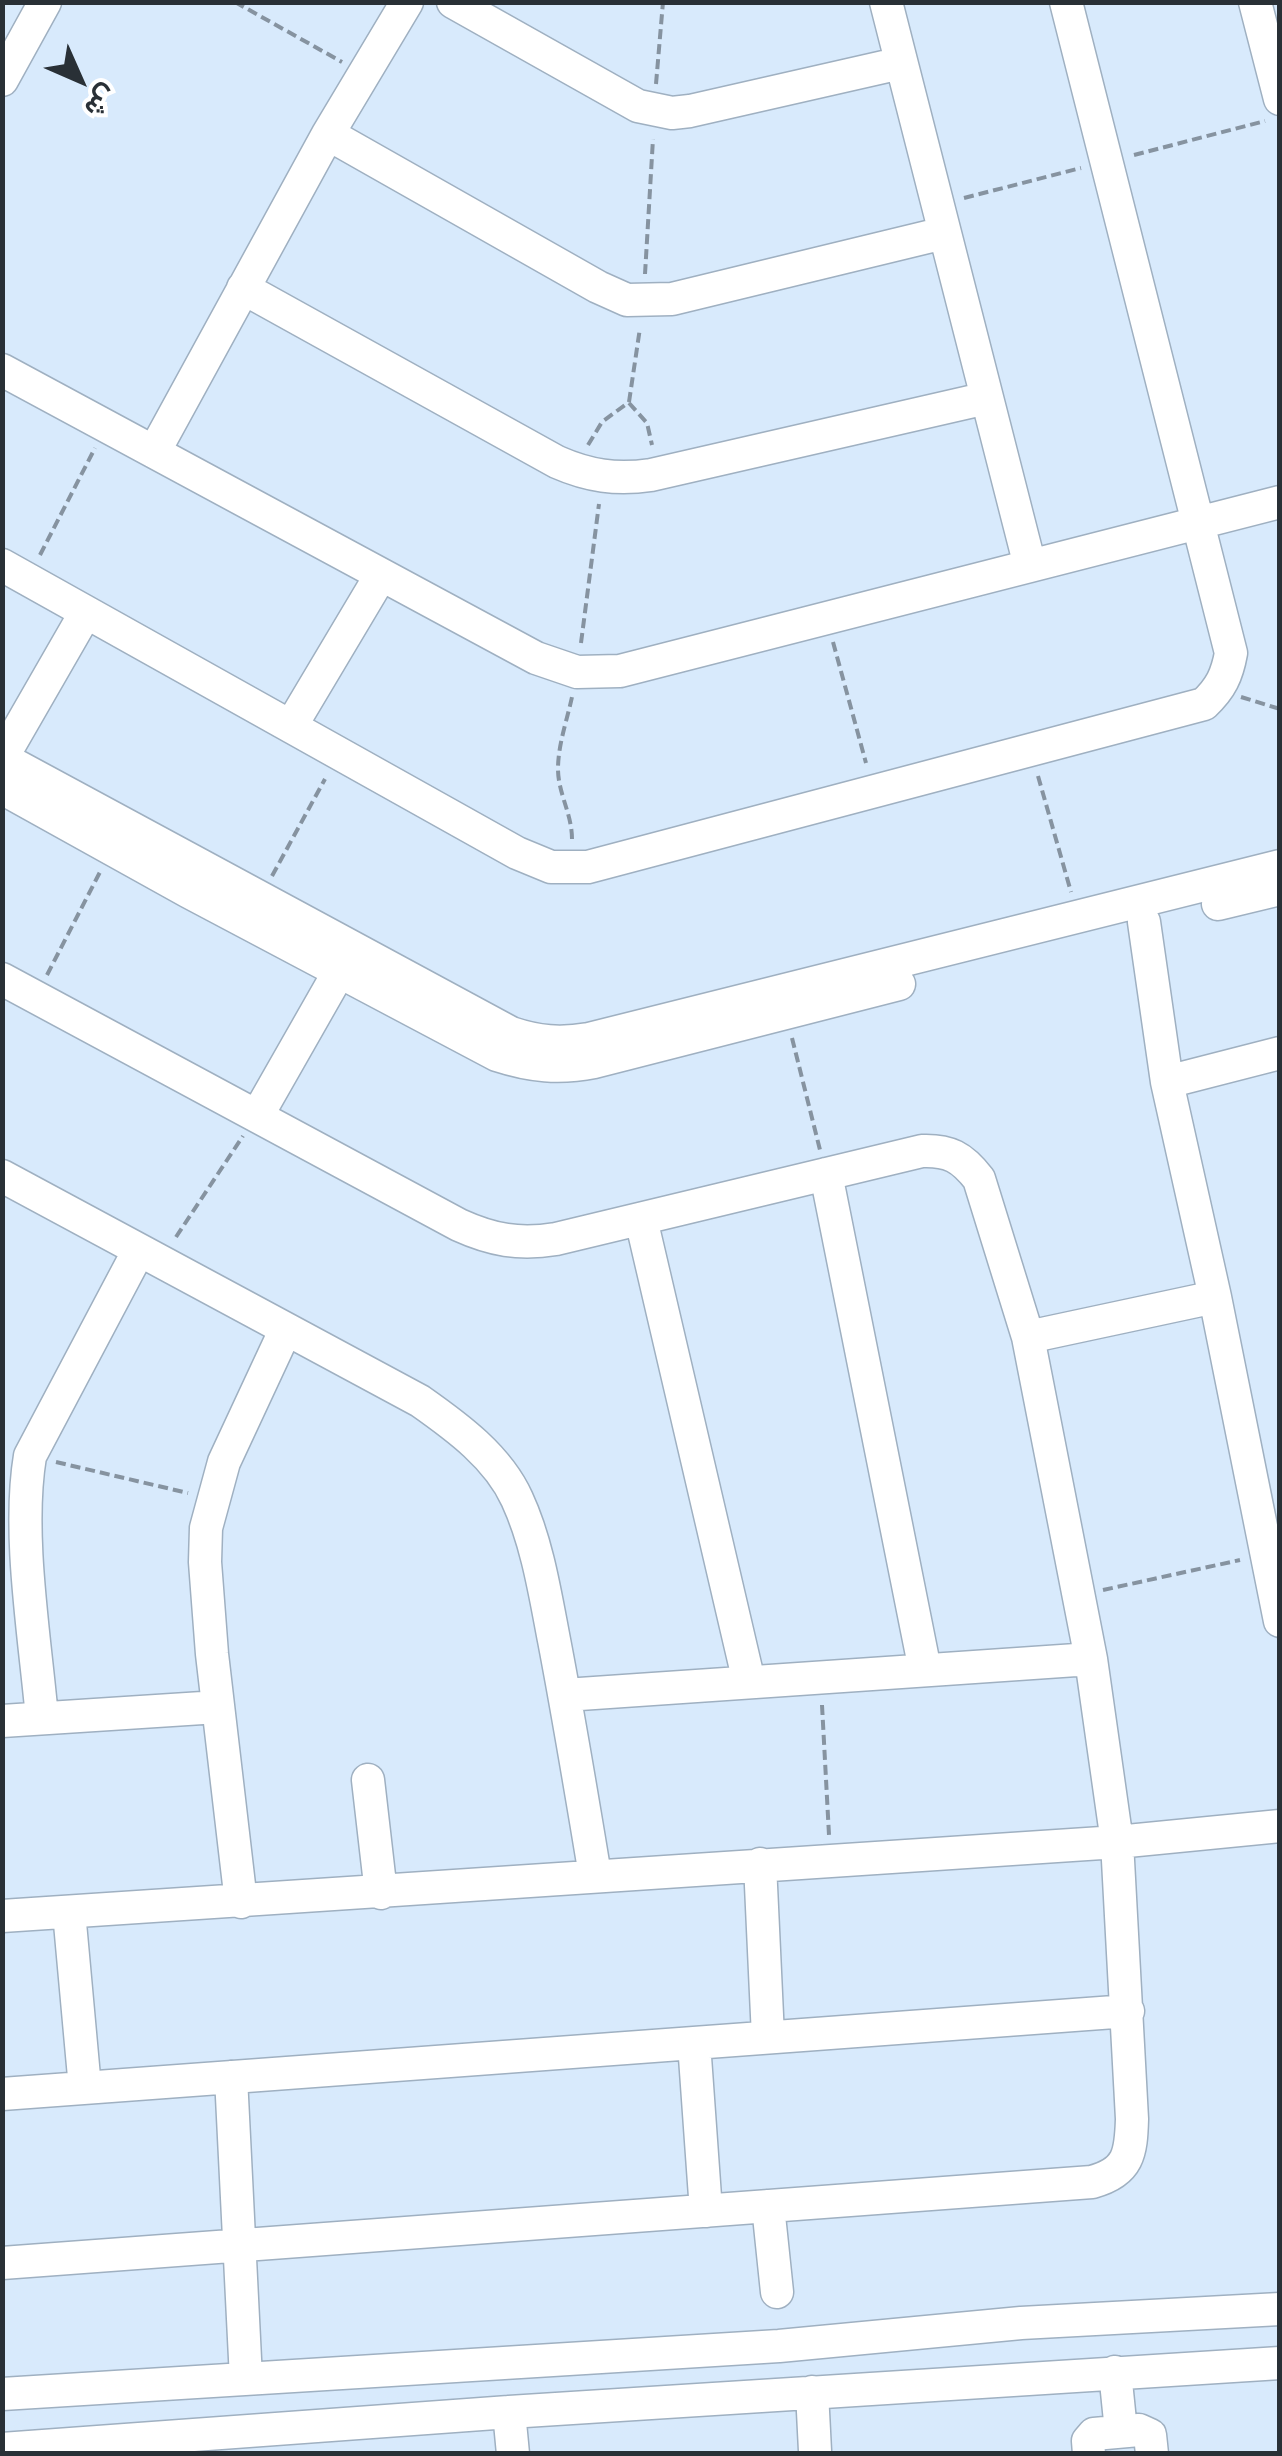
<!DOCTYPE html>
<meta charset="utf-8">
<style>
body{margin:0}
#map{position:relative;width:1282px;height:2456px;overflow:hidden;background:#d8eafc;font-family:"Work Sans",Vazirmatn,sans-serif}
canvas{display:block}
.frame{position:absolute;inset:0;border:5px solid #293036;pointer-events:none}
.north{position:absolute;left:30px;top:30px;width:100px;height:100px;-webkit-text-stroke:8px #fff;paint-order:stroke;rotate:135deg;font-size:28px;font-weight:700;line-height:40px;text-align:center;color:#293036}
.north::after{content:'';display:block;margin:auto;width:35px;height:45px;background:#293036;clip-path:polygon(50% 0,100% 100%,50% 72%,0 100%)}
</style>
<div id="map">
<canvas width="1282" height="2456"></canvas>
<div class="frame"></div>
<div class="north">ش</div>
</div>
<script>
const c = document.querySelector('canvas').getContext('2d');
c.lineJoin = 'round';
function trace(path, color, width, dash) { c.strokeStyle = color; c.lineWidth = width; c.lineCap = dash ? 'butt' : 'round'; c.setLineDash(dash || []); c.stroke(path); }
const minor = new Path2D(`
 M 453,2 L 638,106 L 672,113 L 690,111 L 901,63
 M 886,2 L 1030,566
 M 1255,2 L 1280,99
 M 2,80 L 45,2
 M 328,134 L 598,287 L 627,300 L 672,299 L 944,233
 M 243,288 L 557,462 C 589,476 616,480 651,475 L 987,398
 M 2,370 L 536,658 L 577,672 L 620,671 L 1280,502
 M 154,452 L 328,134 L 407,2
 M 2,565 L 517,853 L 551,867 L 588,867 L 1204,704 C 1221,688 1227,675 1231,653 L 1066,2
 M 86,612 L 2,758 L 511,1033 C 538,1042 560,1044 589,1039 L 1280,866
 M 291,726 L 381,575
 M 2,788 L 189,892 L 497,1055 C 531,1066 559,1069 594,1062 L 899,984
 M 1218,904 L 1280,889
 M 1144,922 L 1167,1082 L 1215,1297 L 1280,1621
 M 2,979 L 459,1225 C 492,1240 519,1245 556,1239 L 922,1151 C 949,1150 962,1157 979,1179 L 1028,1337 L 1091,1659 L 1117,1842 L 1132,2119 C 1131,2153 1129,2172 1092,2182 L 2,2263
 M 1167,1082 L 1280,1053
 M 257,1116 L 339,972
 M 826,1174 L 925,1670
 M 2,1176 L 420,1401 C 457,1427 498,1457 517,1499 C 537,1542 545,1593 554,1640 C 569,1718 582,1797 595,1875
 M 641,1219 L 749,1682
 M 1028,1337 L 1215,1297
 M 565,1695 L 1091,1659
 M 42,1718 C 35,1638 17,1534 30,1456 L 139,1250
 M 2,1721 L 218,1707
 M 368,1780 L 381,1893
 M 760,1864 L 768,2037
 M 241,1902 L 212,1654 L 205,1562 L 206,1528 L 224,1462 L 285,1331
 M 69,1912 L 85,2088
 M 2,1916 L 1117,1842 L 1280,1826
 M 694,2043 L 706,2211
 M 231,2077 L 246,2379
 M 2,2094 L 1128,2011
 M 768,2206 L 777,2292
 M 1115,2372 L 1121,2431
 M 812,2392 L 815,2451
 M 2,2394 L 779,2346 L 1021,2323 L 1280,2309
 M 509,2412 L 513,2454
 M 2,2449 L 509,2412 L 1280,2363
 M 1089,2454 L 1088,2441 L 1094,2434 L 1139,2430 L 1150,2435 L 1152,2454`);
trace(minor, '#9fb0c1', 35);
trace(new Path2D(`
 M 235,2 L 342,62
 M 656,84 L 663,2
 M 1134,155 L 1265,121
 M 964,198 L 1081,168
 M 645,274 L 653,139
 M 629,402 L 640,328
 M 629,403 L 647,423 L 652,445
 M 588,445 L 602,422 L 629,402
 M 40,555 L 95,448
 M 833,642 L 866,763
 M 581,643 L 599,504
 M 1241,697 L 1280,709
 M 1038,776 L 1071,892
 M 572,839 C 572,814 558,793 558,769 C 558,745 567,720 572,697
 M 272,876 L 325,779
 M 47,975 L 100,872
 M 792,1038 L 820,1150
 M 176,1237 L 243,1136
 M 56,1462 L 188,1493
 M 1103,1590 L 1240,1560
 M 822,1705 L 829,1835`), '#8693a0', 4, [10, 5]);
trace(minor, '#fff', 32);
</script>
